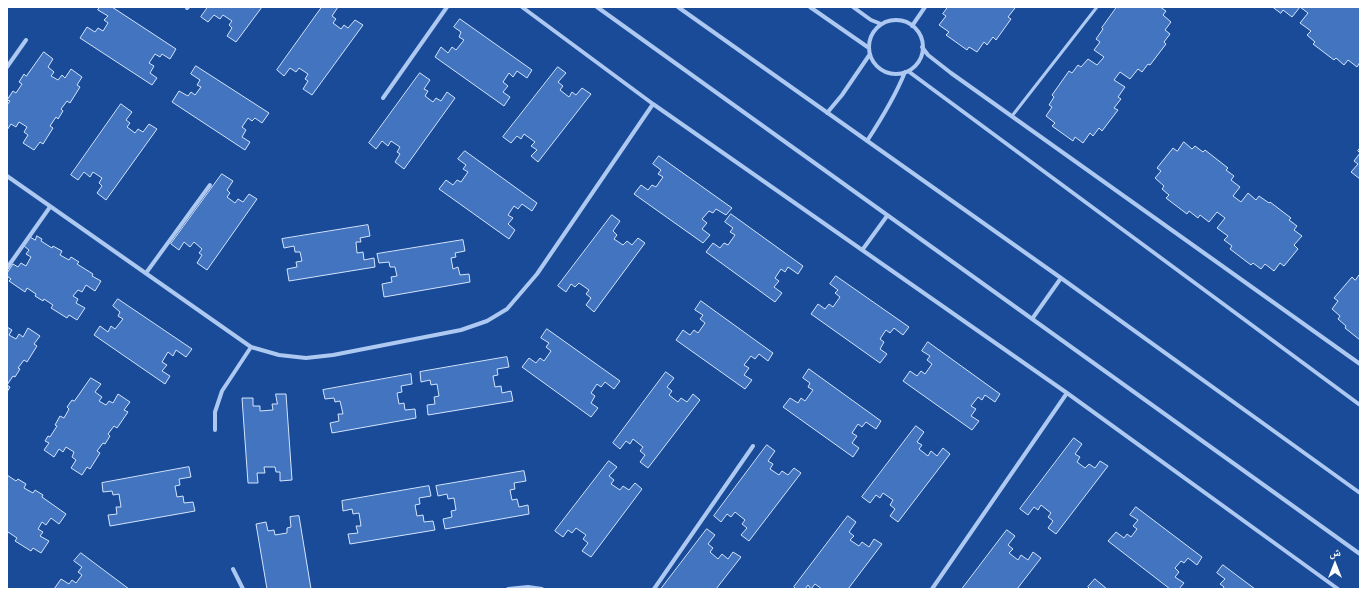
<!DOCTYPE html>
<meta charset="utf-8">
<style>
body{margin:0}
#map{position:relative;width:1367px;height:596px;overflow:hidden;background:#194b98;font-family:"Asap Condensed","Noto Naskh Arabic",sans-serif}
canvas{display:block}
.frame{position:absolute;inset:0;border:8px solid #fff;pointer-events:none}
.north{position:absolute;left:1315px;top:544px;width:40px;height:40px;-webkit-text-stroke:3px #194b98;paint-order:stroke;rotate:0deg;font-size:11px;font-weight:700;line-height:16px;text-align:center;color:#fff}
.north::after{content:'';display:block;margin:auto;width:14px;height:18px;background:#fff;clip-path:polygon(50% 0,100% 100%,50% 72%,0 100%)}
</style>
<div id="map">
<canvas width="1367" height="596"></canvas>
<div class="frame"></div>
<div class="north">ش</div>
</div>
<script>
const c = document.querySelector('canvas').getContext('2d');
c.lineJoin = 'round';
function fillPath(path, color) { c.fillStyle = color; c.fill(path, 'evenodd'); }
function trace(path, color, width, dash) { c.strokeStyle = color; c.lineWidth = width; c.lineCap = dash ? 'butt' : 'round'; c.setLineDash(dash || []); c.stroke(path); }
const building = new Path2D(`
 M 100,7 L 112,7 L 176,49 L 170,59 L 162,54 L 160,57 L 155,54 L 149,63 L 154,66 L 150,73 L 157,78 L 152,85 L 80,38 L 87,27 L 95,32 L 98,28 L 103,31 L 108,23 L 104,20 L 108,16 L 98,10 Z
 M 208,7 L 262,7 L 236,42 L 227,36 L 232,28 L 229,25 L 232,21 L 223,15 L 220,19 L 214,15 L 208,22 L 201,17 Z
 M 322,7 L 338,7 L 332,16 L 336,19 L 333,23 L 341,29 L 344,25 L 348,28 L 355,20 L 363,25 L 312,95 L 303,89 L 308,81 L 305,79 L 308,74 L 299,68 L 296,72 L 290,68 L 284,76 L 277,70 Z
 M 948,7 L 1013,7 L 1015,8 L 1008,17 L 1011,19 L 996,40 L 993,37 L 987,45 L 984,42 L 977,52 L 969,47 L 967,50 L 946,35 L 949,32 L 939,25 L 946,16 L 943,14 Z
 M 1117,7 L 1119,8 L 1120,7 L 1160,7 L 1166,11 L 1163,15 L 1171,22 L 1165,30 L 1170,34 L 1164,42 L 1166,44 L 1150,65 L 1148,64 L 1142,72 L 1138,69 L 1130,79 L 1120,72 L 1114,80 L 1125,87 L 1118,97 L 1121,99 L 1114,108 L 1118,110 L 1102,131 L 1099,128 L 1093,136 L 1090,133 L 1083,143 L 1075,137 L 1073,141 L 1052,126 L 1055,123 L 1046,116 L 1052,107 L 1049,105 L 1054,97 L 1052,95 L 1069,71 L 1072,73 L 1078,65 L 1081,67 L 1088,59 L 1097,65 L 1104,57 L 1094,50 L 1100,42 L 1096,39 L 1103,29 L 1102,28 Z
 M 1273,7 L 1360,7 L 1360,62 L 1357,67 L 1348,60 L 1344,65 L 1336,58 L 1334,60 L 1313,44 L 1315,42 L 1307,35 L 1311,31 L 1300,23 L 1308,13 L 1300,7 L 1292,17 L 1283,10 L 1281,13 Z
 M 460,19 L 532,70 L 527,78 L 517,71 L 513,77 L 509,73 L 503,82 L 508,86 L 503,92 L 510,97 L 504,106 L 435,57 L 441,47 L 448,53 L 452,47 L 456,50 L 464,40 L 459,37 L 461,32 L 454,27 Z
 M 44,52 L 53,59 L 48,67 L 54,72 L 51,76 L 58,80 L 62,75 L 65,78 L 71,69 L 82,77 L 77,85 L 80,87 L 70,103 L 67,101 L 61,109 L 63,111 L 58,119 L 56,117 L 50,126 L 53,128 L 43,144 L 40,142 L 34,150 L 23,143 L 28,135 L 24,132 L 27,127 L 19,122 L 16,127 L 11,124 L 7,130 L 7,105 L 10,101 L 7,100 L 13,91 L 16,93 L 22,84 L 19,82 L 24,74 L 26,76 Z
 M 196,66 L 269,113 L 262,123 L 255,118 L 252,121 L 248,118 L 242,127 L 246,130 L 242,137 L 250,142 L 245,150 L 172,102 L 179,91 L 188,96 L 191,92 L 195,95 L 201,87 L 197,85 L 200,80 L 191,74 Z
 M 558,67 L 566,73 L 558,82 L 563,86 L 560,90 L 569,97 L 572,92 L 576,95 L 582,88 L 591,94 L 538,162 L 531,156 L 537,150 L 531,146 L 535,142 L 524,134 L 521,139 L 517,136 L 511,143 L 503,137 Z
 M 420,73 L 430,80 L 424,89 L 428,91 L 425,96 L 433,102 L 436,98 L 441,101 L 447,92 L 455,98 L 404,169 L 395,162 L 400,154 L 397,152 L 400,147 L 391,141 L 388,146 L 382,141 L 376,149 L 369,143 Z
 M 121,104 L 132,112 L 126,120 L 130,123 L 127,127 L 135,133 L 138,129 L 143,132 L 149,124 L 157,129 L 106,200 L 97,193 L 102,186 L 99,183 L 102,178 L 93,172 L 90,177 L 84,172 L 78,180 L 71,175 Z
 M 1184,142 L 1192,149 L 1195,146 L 1203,152 L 1205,150 L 1228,168 L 1226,170 L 1234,176 L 1231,180 L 1240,187 L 1233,196 L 1241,202 L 1248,193 L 1256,200 L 1259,196 L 1269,203 L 1270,202 L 1291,218 L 1289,220 L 1297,226 L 1294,230 L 1302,236 L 1294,245 L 1298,249 L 1284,266 L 1280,263 L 1274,271 L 1265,264 L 1261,269 L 1253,263 L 1251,265 L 1230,249 L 1232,246 L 1224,240 L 1228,236 L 1217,228 L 1225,218 L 1217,212 L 1209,222 L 1200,215 L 1198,218 L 1189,211 L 1187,214 L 1166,198 L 1169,195 L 1162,189 L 1164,186 L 1155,178 L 1161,171 L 1157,168 L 1173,148 L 1177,151 Z
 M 1360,148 L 1360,179 L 1351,172 L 1358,164 L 1354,161 L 1360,153 L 1358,151 Z
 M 465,151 L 537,203 L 532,211 L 522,204 L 518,209 L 514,206 L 508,215 L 513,218 L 508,224 L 515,230 L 509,239 L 439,189 L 446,180 L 453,185 L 457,180 L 461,182 L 468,172 L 463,169 L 466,165 L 458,159 Z
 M 659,156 L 732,208 L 726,215 L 716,209 L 713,213 L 709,211 L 702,219 L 707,223 L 702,229 L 710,235 L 703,243 L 634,194 L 641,185 L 648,190 L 652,185 L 656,187 L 663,177 L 658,174 L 661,170 L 653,164 Z
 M 222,174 L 233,181 L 227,190 L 230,193 L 227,197 L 235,203 L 238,199 L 243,202 L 249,194 L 257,199 L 207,270 L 197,263 L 202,255 L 199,253 L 202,249 L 194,242 L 190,247 L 184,242 L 179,250 L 171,244 Z
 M 731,214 L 803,266 L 798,274 L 788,267 L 785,272 L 781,269 L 775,278 L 779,281 L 774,287 L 782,293 L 775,302 L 706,252 L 713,243 L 720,248 L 724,243 L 728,245 L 735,235 L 730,232 L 733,228 L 725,222 Z
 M 612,215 L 620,221 L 613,231 L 617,235 L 614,239 L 623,245 L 627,241 L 632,245 L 638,238 L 645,243 L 594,312 L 586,305 L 591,298 L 586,294 L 589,290 L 579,283 L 575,287 L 571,284 L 566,292 L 558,286 Z
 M 368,225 L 370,236 L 360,238 L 361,242 L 356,242 L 357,253 L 363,252 L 364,260 L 374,258 L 375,267 L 289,281 L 287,269 L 297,267 L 296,262 L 302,261 L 300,252 L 295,252 L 294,246 L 284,248 L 282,239 Z
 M 37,236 L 42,239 L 41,241 L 52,248 L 53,246 L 62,251 L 60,255 L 69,260 L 71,257 L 79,262 L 77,264 L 93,274 L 92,276 L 101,281 L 95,291 L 86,285 L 82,292 L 78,290 L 73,296 L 78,299 L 76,303 L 85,308 L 77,320 L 69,315 L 67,318 L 51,308 L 53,305 L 44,299 L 43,301 L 35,296 L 36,294 L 27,288 L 25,292 L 9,281 L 11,279 L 7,276 L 7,273 L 13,264 L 18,267 L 21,263 L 26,266 L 31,257 L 26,254 L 29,250 L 24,246 L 30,237 L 35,240 Z
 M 463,240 L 465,251 L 455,253 L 456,257 L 451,258 L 453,269 L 458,267 L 460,275 L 469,274 L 470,282 L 384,297 L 382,284 L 392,282 L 391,277 L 397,276 L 395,267 L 390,267 L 389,262 L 379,263 L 377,254 Z
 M 1360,274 L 1360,340 L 1345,328 L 1346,326 L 1338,319 L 1340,316 L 1332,309 L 1338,301 L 1334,298 L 1352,277 L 1355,280 Z
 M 836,276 L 909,327 L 903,335 L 894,328 L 890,333 L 886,330 L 880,339 L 884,342 L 880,349 L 887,354 L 880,363 L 811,314 L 818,304 L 825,309 L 829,304 L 833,307 L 840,297 L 835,293 L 838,290 L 830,284 Z
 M 118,299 L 192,349 L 186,357 L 176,350 L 173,356 L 168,352 L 162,362 L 167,365 L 162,371 L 170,376 L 165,384 L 94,335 L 100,326 L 108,332 L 111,326 L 115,329 L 123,319 L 118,316 L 120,312 L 113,306 Z
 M 701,301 L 773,353 L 768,361 L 759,354 L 755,359 L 751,356 L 744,365 L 749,368 L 744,375 L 752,380 L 745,389 L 676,340 L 683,330 L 690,335 L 694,330 L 698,333 L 705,323 L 700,319 L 703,315 L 695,310 Z
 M 7,327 L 12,330 L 9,335 L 16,339 L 19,334 L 23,337 L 28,328 L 40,336 L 34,344 L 37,346 L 27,362 L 24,360 L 18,368 L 20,369 L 15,377 L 13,376 L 7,385 L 10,387 L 7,392 Z
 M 547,329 L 620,381 L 614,389 L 605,382 L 601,387 L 597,384 L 591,393 L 595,396 L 591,403 L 598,408 L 591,417 L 522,367 L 529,358 L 536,363 L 540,358 L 544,361 L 551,351 L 546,347 L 549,343 L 541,338 Z
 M 928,342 L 1000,394 L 995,402 L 985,395 L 982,400 L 978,397 L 971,406 L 976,409 L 971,416 L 979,421 L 972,430 L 903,381 L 910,371 L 917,376 L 921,371 L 925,374 L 932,364 L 927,360 L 930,356 L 922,351 Z
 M 507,357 L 509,367 L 497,369 L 498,375 L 493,376 L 495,387 L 501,386 L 502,393 L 511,391 L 513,401 L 428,415 L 427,405 L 435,404 L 434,397 L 439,396 L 437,384 L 431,385 L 430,380 L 421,382 L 420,372 Z
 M 809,369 L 881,421 L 876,429 L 866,422 L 862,427 L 858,424 L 852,433 L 857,436 L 852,443 L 859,448 L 853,457 L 783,407 L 790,398 L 798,403 L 801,398 L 805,401 L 813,390 L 808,387 L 810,383 L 803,378 Z
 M 666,372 L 674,378 L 667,387 L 672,391 L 669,395 L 678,402 L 681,398 L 687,402 L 693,394 L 700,400 L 648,468 L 640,462 L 645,455 L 640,451 L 643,447 L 633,439 L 630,444 L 626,441 L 620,449 L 613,443 Z
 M 411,374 L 412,384 L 401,386 L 402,392 L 397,393 L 399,404 L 404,403 L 405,410 L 415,409 L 416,418 L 332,433 L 330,423 L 339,421 L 338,414 L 343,414 L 340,401 L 335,402 L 334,398 L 325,399 L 323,390 Z
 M 91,378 L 101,384 L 95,392 L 102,397 L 99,401 L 106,405 L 109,401 L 113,403 L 118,394 L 130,402 L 124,410 L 128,412 L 117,428 L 114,426 L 108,434 L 110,436 L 105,444 L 103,443 L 97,451 L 100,453 L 90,469 L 87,467 L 82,475 L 71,468 L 76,460 L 72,457 L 74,452 L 66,447 L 63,452 L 59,449 L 54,457 L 44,450 L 49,443 L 45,441 L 48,436 L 50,437 L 57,426 L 55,425 L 60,416 L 64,418 L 69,409 L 67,407 L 72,400 L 74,401 Z
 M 276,394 L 286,394 L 292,480 L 280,481 L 280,472 L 276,472 L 275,467 L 264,467 L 265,473 L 257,473 L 258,483 L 248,483 L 242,398 L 253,398 L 253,406 L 260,406 L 260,411 L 273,410 L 272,404 L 277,404 Z
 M 916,426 L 924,432 L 917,442 L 922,445 L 919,449 L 928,456 L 931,451 L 937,456 L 943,448 L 950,454 L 898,522 L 890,516 L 895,509 L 890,505 L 893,500 L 883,493 L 880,498 L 876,495 L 870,503 L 862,497 Z
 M 1074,438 L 1082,444 L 1075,454 L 1080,457 L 1077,462 L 1085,468 L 1089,464 L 1095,468 L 1100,461 L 1108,466 L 1056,534 L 1048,528 L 1053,521 L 1048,517 L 1051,513 L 1041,505 L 1038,510 L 1034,507 L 1028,515 L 1020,509 Z
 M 767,445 L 775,451 L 768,461 L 773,464 L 770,469 L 779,475 L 782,471 L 788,475 L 794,468 L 801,473 L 749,541 L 741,535 L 747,528 L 742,524 L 745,520 L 735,512 L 731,517 L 727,514 L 721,522 L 714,516 Z
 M 609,461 L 617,467 L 609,476 L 614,480 L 611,484 L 620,490 L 623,486 L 629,490 L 635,483 L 642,489 L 591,557 L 582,551 L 588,543 L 583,539 L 586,535 L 576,528 L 572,533 L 568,530 L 563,537 L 555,531 Z
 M 189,467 L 191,477 L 179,479 L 180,485 L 175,486 L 177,497 L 183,496 L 184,503 L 193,502 L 195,511 L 110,526 L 108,515 L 117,514 L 116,507 L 121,507 L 119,494 L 113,495 L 112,491 L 103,492 L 102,483 Z
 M 524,471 L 526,481 L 514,483 L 515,489 L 510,490 L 512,500 L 517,499 L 519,507 L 528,505 L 529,514 L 445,529 L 443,519 L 452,517 L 451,511 L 456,510 L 454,498 L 448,499 L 447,494 L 438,496 L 436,486 Z
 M 7,475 L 16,481 L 18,479 L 26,484 L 24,488 L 33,493 L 35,490 L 43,495 L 42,497 L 66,514 L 59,524 L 51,518 L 46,525 L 42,522 L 38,529 L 43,532 L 40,536 L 49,541 L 41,553 L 33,548 L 31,551 L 15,541 L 17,538 L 8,532 L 7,534 Z
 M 429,486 L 431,496 L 419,498 L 420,504 L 415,505 L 417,516 L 423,515 L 424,522 L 433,521 L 435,530 L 350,544 L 348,534 L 358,533 L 356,526 L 361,526 L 359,513 L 353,514 L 352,509 L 343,511 L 342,501 Z
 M 1136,507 L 1202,557 L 1197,565 L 1188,558 L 1184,563 L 1181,561 L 1175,568 L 1179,572 L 1175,577 L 1184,583 L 1179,589 L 1170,589 L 1108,541 L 1116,532 L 1124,538 L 1127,534 L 1131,537 L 1137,529 L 1133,526 L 1138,520 L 1130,515 Z
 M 299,516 L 311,589 L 267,589 L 256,524 L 266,522 L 268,531 L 274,530 L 275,535 L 287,533 L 287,528 L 291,527 L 290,517 Z
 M 848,516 L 856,522 L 849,532 L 854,536 L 850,540 L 859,546 L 862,542 L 869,547 L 874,539 L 882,544 L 848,589 L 822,589 L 815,584 L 811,589 L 808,585 L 805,589 L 796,589 L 794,587 Z
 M 707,529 L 715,535 L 708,544 L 713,548 L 710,552 L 718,559 L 722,554 L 728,559 L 733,552 L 741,557 L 716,589 L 661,589 Z
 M 1007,530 L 1015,536 L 1008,545 L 1013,549 L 1009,553 L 1018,560 L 1021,555 L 1028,560 L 1033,552 L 1041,558 L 1017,589 L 962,589 Z
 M 81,553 L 129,589 L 54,589 L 61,579 L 69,584 L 72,580 L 76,583 L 82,575 L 78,572 L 82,567 L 74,561 Z
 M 1223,565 L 1255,589 L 1223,589 L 1224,587 L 1220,584 L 1225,579 L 1217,573 Z
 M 1095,579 L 1107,589 L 1090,589 L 1088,587 Z`);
fillPath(building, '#4274bf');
trace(building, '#d4e4fc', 1);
trace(new Path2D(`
 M 1012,116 L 1097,7`), '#adc9f1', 3);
trace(new Path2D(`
 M 522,7 L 653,104 L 1067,393 L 1338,589
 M 597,7 L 1360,554
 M 678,7 L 1061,278 L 1360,493
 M 810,7 L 869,48
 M 853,7 L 871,20 L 881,24
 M 187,8 L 188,7
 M869 47a27 27 0 1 1 54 0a27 27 0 1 1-54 0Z
 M 912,26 L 925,7
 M 922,47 L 928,55 L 951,73 L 1360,364
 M 7,67 L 26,40
 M 908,71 L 1360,405
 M 383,98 L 447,7
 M 827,113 L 842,95 L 870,54
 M 867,141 C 882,118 895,97 905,72
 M 7,176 L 251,347 L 279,355 L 306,358 L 333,355 L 461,330 L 487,321 L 507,309 L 537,274 L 653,104
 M 863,249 L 887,216
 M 7,268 L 50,207
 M 146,273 L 210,185
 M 1032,319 L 1061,278
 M 215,430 L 215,412 L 222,391 L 251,347
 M 233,569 L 243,589
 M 508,589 L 528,587 L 542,589
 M 654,589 L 753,446
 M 932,589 L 1067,393`), '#adc9f1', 4);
</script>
